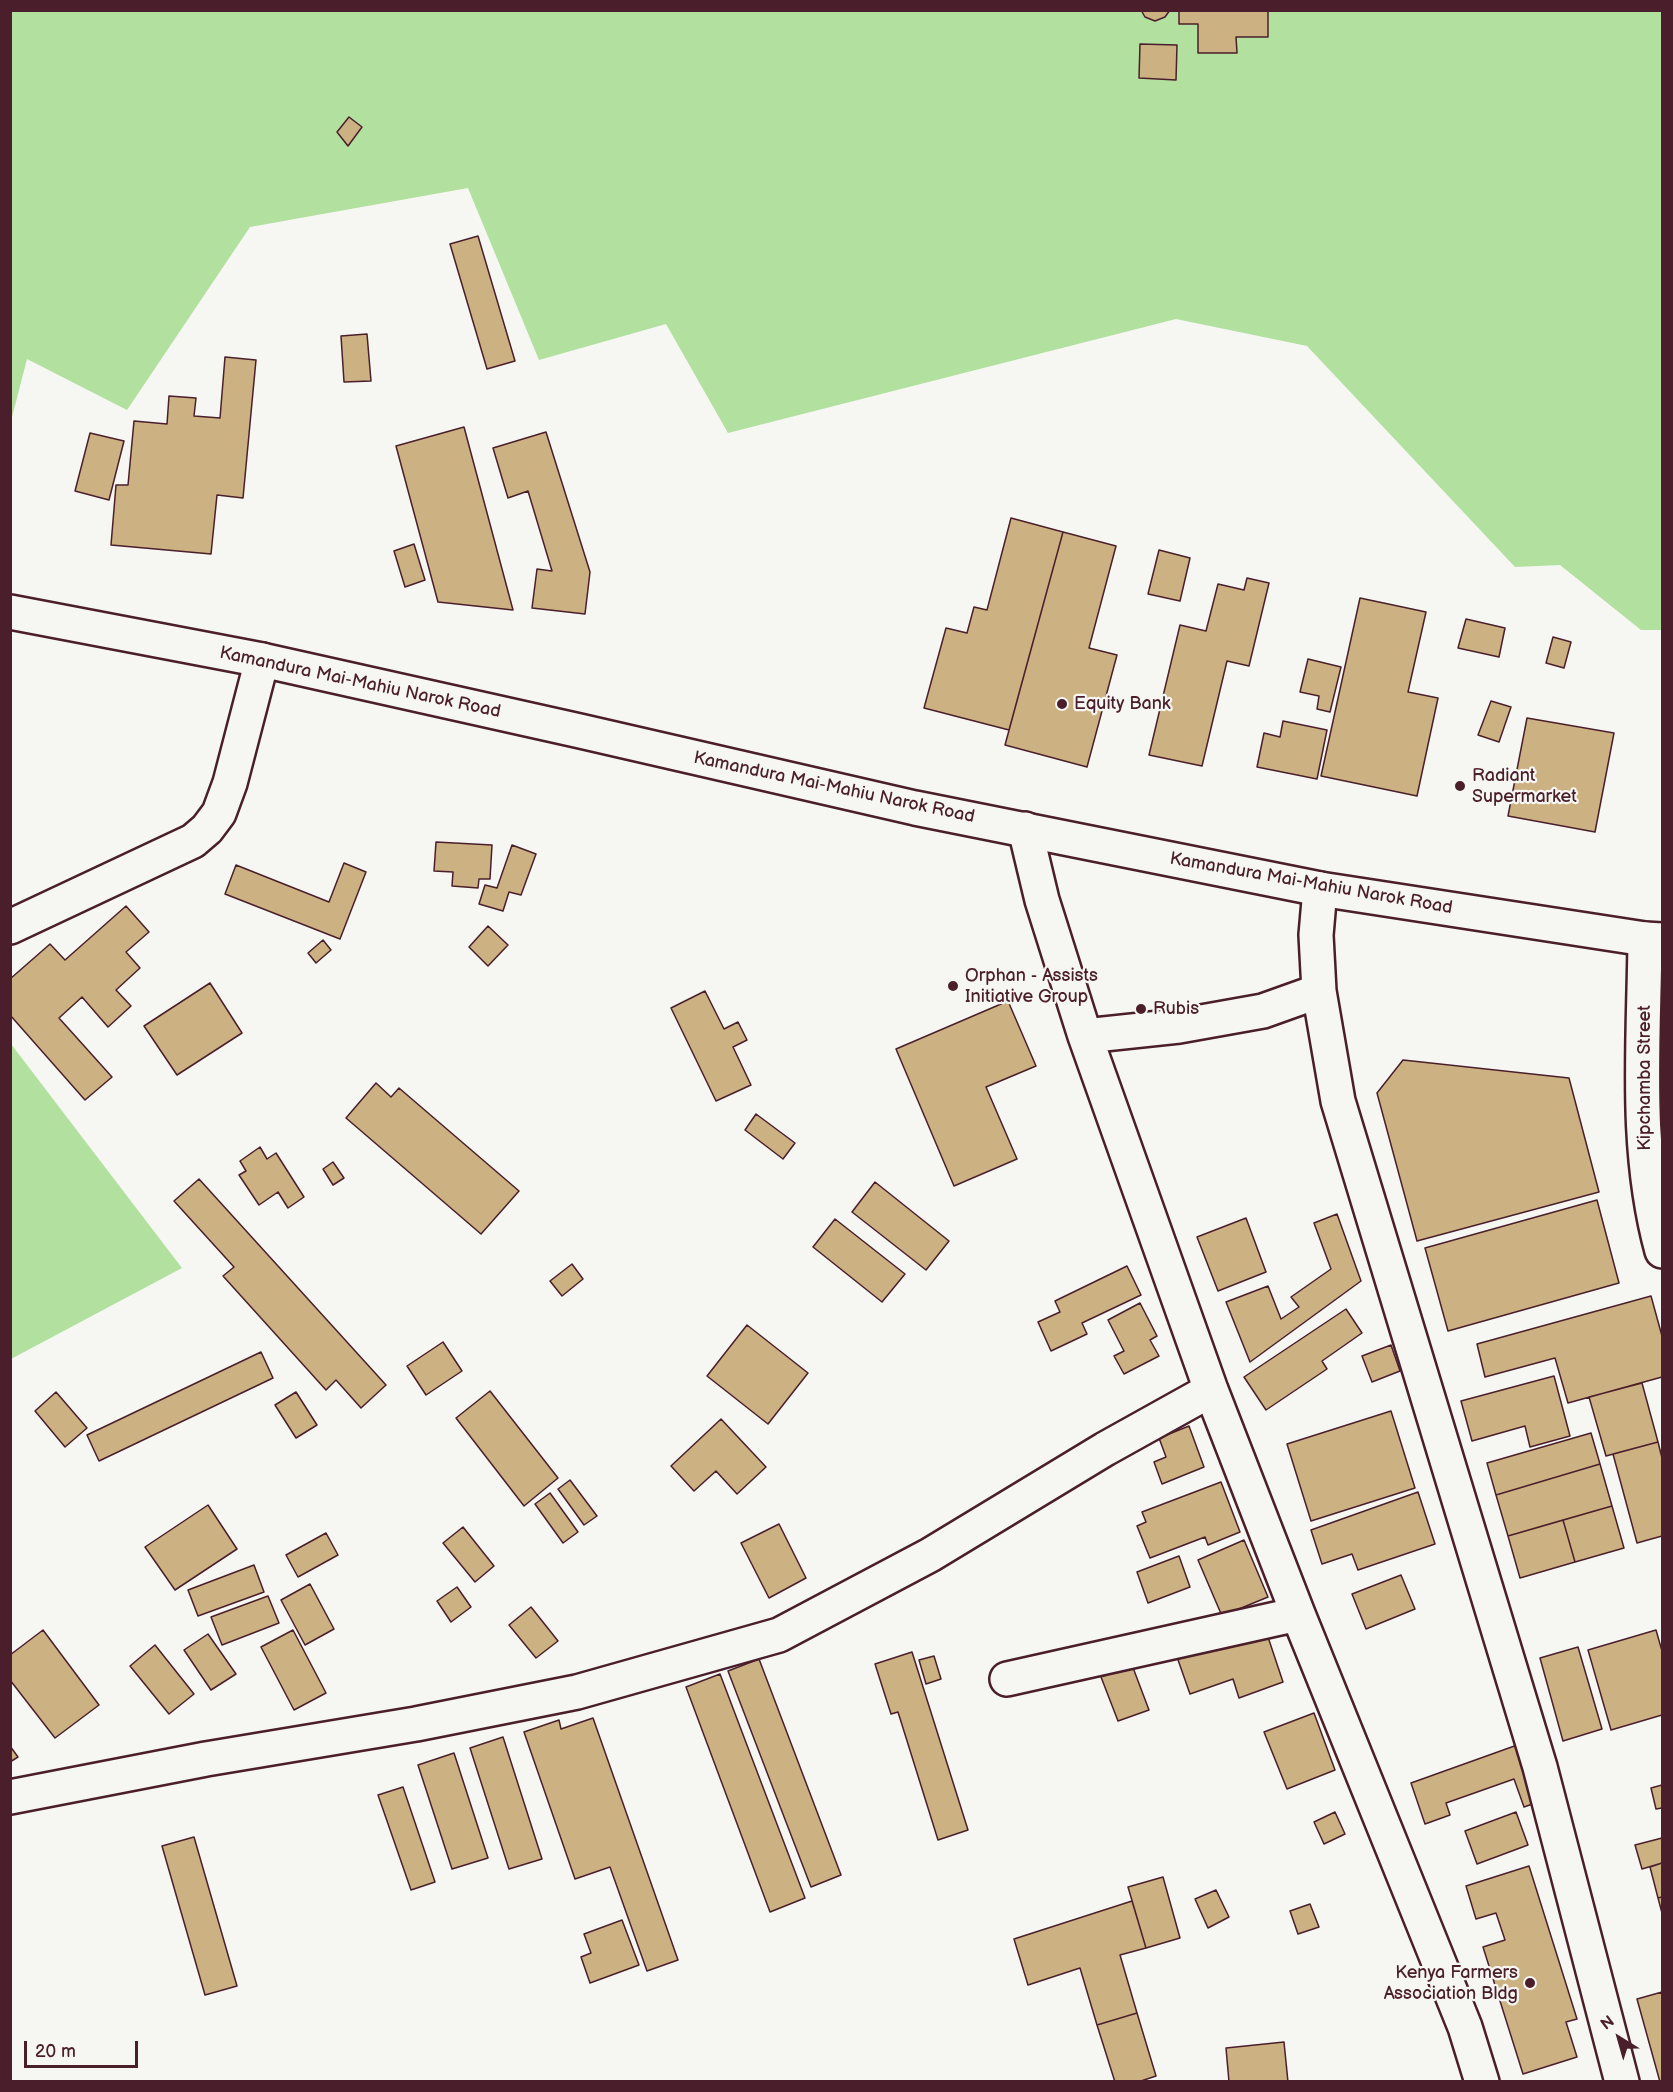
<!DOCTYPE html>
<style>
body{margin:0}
#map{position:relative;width:1673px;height:2092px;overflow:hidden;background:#f6f6f2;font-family:"Balsamiq Sans",sans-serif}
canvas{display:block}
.frame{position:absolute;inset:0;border:12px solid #4a1f2b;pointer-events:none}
.north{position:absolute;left:1589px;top:2008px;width:60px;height:60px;-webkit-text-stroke:4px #f6f6f2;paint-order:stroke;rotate:323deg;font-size:16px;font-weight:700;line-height:24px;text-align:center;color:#4a1f2b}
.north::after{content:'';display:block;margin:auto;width:21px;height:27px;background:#4a1f2b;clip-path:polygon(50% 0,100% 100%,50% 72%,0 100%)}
.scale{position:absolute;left:24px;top:2041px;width:114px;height:27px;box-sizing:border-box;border:3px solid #4a1f2b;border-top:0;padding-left:8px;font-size:18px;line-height:21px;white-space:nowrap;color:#4a1f2b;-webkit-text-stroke:4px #f6f6f2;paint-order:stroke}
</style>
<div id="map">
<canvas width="1673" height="2092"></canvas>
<div class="frame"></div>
<div class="north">N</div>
<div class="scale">20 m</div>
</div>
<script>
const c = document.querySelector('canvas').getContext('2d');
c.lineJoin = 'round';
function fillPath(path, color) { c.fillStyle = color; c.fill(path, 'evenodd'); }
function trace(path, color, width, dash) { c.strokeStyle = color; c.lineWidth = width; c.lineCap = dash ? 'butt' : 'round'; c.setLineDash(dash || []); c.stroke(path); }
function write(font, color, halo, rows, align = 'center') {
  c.font = font + ' "Balsamiq Sans",sans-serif'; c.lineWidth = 4.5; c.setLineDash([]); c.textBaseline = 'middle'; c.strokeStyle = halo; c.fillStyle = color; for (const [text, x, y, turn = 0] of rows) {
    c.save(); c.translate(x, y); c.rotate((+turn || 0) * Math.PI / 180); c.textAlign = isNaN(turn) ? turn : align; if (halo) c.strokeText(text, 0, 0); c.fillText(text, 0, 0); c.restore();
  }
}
fillPath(new Path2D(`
 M 11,11 L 1662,11 L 1662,630 L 1641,630 L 1560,565 L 1515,567 L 1307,346 L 1176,319 L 728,433 L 666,324 L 539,360 L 468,188 L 250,227 L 127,410 L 27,359 L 11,421 Z
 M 11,1044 L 182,1268 L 11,1359 L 10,1359 Z`), '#b2e09f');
const building = new Path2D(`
 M 1141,10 L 1170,10 L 1165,17 L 1155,21 L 1145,17 Z
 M 1179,10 L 1268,10 L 1268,37 L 1236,37 L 1237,53 L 1198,53 L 1198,24 L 1179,24 Z
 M 1140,44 L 1177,45 L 1176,80 L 1139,78 Z
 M 349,117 L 362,127 L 348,146 L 337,132 Z
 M 478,236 L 515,361 L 487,369 L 450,244 Z
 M 367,334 L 371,381 L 344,382 L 341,336 Z
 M 225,357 L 256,360 L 243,498 L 217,495 L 211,554 L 111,545 L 116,485 L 128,485 L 134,421 L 167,424 L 169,396 L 196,398 L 194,416 L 220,418 Z
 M 464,427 L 513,610 L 438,602 L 396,446 Z
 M 546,432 L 590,572 L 585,614 L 532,608 L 537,569 L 552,571 L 528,491 L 508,498 L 493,448 Z
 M 90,433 L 124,441 L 109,500 L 75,491 Z
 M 1011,518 L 1063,532 L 1009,730 L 924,708 L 946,628 L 967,633 L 974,607 L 987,610 Z
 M 1063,532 L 1116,546 L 1089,648 L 1117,655 L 1087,767 L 1005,745 Z
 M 414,544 L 425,580 L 405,587 L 394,551 Z
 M 1159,550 L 1190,558 L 1180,601 L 1148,594 Z
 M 1247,578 L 1269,583 L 1249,666 L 1227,661 L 1202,766 L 1149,755 L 1180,625 L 1206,631 L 1218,584 L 1244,590 Z
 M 1360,598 L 1426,612 L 1408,692 L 1438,698 L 1417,796 L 1321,776 Z
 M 1466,619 L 1505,628 L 1499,657 L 1458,648 Z
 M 1553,637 L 1571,642 L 1564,668 L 1546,663 Z
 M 1308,659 L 1341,667 L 1330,712 L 1317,709 L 1319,696 L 1300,692 Z
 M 1491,701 L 1511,707 L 1499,742 L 1478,735 Z
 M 1527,718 L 1614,733 L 1595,832 L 1508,816 Z
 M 1283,721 L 1327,730 L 1317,779 L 1257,767 L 1264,733 L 1280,737 Z
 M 436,842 L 492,845 L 490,879 L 479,879 L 478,888 L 452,886 L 453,872 L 434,871 Z
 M 512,845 L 536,854 L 521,895 L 509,892 L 503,911 L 479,904 L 485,885 L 497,888 Z
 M 344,863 L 366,872 L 340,939 L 225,894 L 236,865 L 329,902 Z
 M 126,906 L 149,932 L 126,952 L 140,968 L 116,990 L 131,1006 L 108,1027 L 82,997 L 59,1018 L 112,1077 L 85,1100 L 10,1015 L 10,979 L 50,944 L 65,960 Z
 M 488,926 L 508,945 L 488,966 L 469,947 Z
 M 323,940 L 331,950 L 316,963 L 308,953 Z
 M 210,983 L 242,1033 L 177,1075 L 144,1026 Z
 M 705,991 L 724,1029 L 738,1022 L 747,1040 L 733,1047 L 751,1085 L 716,1101 L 671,1008 Z
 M 1008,1001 L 1036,1066 L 986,1087 L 1017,1159 L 954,1186 L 896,1049 Z
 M 1403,1060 L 1569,1078 L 1599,1192 L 1417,1241 L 1377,1093 Z
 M 376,1083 L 391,1097 L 399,1088 L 519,1191 L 481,1234 L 346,1118 Z
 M 756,1114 L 795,1143 L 783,1159 L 745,1130 Z
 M 260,1147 L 267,1159 L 276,1153 L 304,1197 L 288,1208 L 278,1192 L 259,1205 L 239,1175 L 246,1171 L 240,1161 Z
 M 333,1162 L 344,1178 L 333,1185 L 323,1169 Z
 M 199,1179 L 386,1385 L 361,1408 L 336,1380 L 326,1390 L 223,1276 L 234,1267 L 174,1201 Z
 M 875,1182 L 949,1241 L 926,1270 L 852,1212 Z
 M 1597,1200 L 1619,1283 L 1448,1331 L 1425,1248 Z
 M 1337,1214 L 1361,1281 L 1250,1362 L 1226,1302 L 1268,1286 L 1281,1319 L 1299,1307 L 1291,1297 L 1331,1269 L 1314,1223 Z
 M 1246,1218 L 1266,1272 L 1218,1291 L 1197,1237 Z
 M 835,1219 L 905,1274 L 882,1302 L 813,1247 Z
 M 572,1264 L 583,1279 L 562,1296 L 550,1281 Z
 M 1127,1266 L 1141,1295 L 1082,1323 L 1087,1334 L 1051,1351 L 1038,1322 L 1060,1312 L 1055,1301 Z
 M 1651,1296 L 1662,1336 L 1662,1377 L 1568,1403 L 1555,1358 L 1485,1377 L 1477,1344 Z
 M 1140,1303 L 1157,1336 L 1150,1340 L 1159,1356 L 1124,1374 L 1114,1356 L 1124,1351 L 1108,1320 Z
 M 1346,1309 L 1362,1333 L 1322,1361 L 1327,1369 L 1266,1410 L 1244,1377 Z
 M 747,1325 L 808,1373 L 768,1424 L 707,1376 Z
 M 443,1342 L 462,1371 L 426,1395 L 407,1366 Z
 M 1391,1345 L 1400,1371 L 1372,1382 L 1362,1356 Z
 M 261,1352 L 273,1378 L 99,1461 L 87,1435 Z
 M 1554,1376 L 1570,1436 L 1530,1447 L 1525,1426 L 1472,1441 L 1461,1401 Z
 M 1642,1383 L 1658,1442 L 1606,1456 L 1589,1397 Z
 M 490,1391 L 558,1478 L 524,1506 L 456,1418 Z
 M 56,1392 L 87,1428 L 65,1447 L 35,1411 Z
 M 296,1392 L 317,1425 L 296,1438 L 275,1405 Z
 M 1391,1411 L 1415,1488 L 1311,1521 L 1287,1444 Z
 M 721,1419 L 766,1467 L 737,1494 L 716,1471 L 694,1491 L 671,1466 Z
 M 1189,1426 L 1204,1467 L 1162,1484 L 1154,1462 L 1166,1457 L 1159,1438 Z
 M 1591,1433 L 1600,1464 L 1496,1495 L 1487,1463 Z
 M 1658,1442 L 1662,1458 L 1662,1536 L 1637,1543 L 1613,1454 Z
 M 1600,1464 L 1612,1506 L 1508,1536 L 1496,1495 Z
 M 570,1480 L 597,1516 L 584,1525 L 558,1489 Z
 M 1221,1482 L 1240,1532 L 1208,1545 L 1205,1537 L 1150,1558 L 1137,1526 L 1146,1522 L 1142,1512 Z
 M 1418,1492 L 1435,1544 L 1358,1570 L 1352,1554 L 1322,1564 L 1311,1530 Z
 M 550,1493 L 578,1532 L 563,1543 L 535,1504 Z
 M 208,1505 L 237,1549 L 175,1590 L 145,1547 Z
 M 1612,1506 L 1624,1548 L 1575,1562 L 1563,1520 Z
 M 1563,1520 L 1575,1562 L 1520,1578 L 1508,1536 Z
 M 779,1524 L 806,1578 L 769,1598 L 741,1543 Z
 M 463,1527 L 494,1566 L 475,1582 L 443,1543 Z
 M 326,1533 L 338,1555 L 298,1577 L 286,1555 Z
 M 1244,1540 L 1268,1597 L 1222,1616 L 1198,1560 Z
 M 1179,1556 L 1190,1587 L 1148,1603 L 1137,1572 Z
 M 254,1565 L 264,1592 L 198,1616 L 188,1590 Z
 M 1401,1575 L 1415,1609 L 1366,1629 L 1352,1594 Z
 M 310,1584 L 334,1629 L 305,1645 L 281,1600 Z
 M 457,1587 L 471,1607 L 451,1622 L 437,1601 Z
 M 268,1596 L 279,1623 L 222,1645 L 211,1617 Z
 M 531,1607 L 558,1641 L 536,1658 L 509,1625 Z
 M 1264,1625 L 1283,1682 L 1239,1698 L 1233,1679 L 1190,1694 L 1177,1657 Z
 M 43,1630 L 99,1705 L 55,1738 L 10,1680 L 10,1655 Z
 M 293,1630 L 326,1693 L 294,1710 L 261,1647 Z
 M 1656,1630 L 1662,1651 L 1662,1715 L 1611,1730 L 1588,1650 Z
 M 208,1634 L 236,1674 L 211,1690 L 184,1650 Z
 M 155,1645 L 194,1694 L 169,1714 L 130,1666 Z
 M 1578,1647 L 1602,1729 L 1563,1741 L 1540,1658 Z
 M 912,1652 L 968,1830 L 938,1840 L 898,1712 L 891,1714 L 875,1664 Z
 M 934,1656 L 941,1679 L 926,1684 L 919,1660 Z
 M 759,1659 L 841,1875 L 811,1887 L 728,1671 Z
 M 1132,1665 L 1149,1710 L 1118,1721 L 1101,1677 Z
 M 720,1674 L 805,1898 L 770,1912 L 686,1687 Z
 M 1314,1713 L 1335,1770 L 1287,1789 L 1264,1732 Z
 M 593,1718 L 678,1960 L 647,1971 L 610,1867 L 575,1879 L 524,1732 L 559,1720 L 561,1729 Z
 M 503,1737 L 542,1859 L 509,1869 L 470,1748 Z
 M 1520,1744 L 1541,1801 L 1524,1807 L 1514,1779 L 1446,1803 L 1450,1815 L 1425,1824 L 1411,1783 Z
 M 10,1746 L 18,1757 L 10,1762 Z
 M 454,1753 L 488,1858 L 452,1869 L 418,1765 Z
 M 1662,1785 L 1662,1808 L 1656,1809 L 1651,1788 Z
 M 403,1787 L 435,1882 L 411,1890 L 378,1795 Z
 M 1335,1812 L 1345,1834 L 1324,1844 L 1314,1822 Z
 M 1516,1812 L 1528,1845 L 1477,1864 L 1465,1831 Z
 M 194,1837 L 237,1986 L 205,1995 L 162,1846 Z
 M 1662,1838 L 1662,1863 L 1642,1869 L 1635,1845 Z
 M 1662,1863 L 1662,1897 L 1658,1898 L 1650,1867 Z
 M 1529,1866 L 1577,2019 L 1566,2022 L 1577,2057 L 1523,2074 L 1483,1947 L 1505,1940 L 1496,1913 L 1476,1919 L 1466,1886 Z
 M 1163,1877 L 1180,1938 L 1146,1948 L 1128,1887 Z
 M 1216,1890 L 1229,1917 L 1208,1928 L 1195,1899 Z
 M 1662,1897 L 1662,1913 L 1658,1898 Z
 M 1132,1901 L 1146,1948 L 1120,1955 L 1137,2013 L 1097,2025 L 1080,1968 L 1028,1985 L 1014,1939 Z
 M 1310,1904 L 1319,1927 L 1298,1934 L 1290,1911 Z
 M 622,1920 L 639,1965 L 590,1983 L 581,1957 L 591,1953 L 584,1934 Z
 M 1662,1992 L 1662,2082 L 1660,2082 L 1637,1999 Z
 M 1137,2013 L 1156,2076 L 1138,2082 L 1115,2082 L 1097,2025 Z
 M 1284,2042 L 1288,2082 L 1229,2082 L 1226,2048 Z`);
fillPath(building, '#ccb182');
trace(building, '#4a1f2b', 1.5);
const minor = new Path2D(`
 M 1025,829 L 1042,900 L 1085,1036 L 1211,1390 L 1298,1614 L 1465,2027 L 1482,2082
 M 1320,889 L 1316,935 L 1319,991 L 1338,1101 L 1540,1767 L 1622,2082
 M 10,927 L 193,841 L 207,829 L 219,813 L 230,783 L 262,660
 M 1645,939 C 1644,1044 1634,1149 1662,1251
 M 1085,1036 L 1179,1026 L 1263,1011 L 1319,991
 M 1007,1679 L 1298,1614
 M 10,1797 L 206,1759 L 416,1724 L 577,1692 L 779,1635 L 930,1555 L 1105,1449 L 1211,1390`);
const highway = new Path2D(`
 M 10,612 L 262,660 L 580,731 L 915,808 L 1320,889 L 1645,939 L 1662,940`);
trace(minor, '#4a1f2b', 38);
trace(highway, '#4a1f2b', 38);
trace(minor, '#f6f6f2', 33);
trace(highway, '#f6f6f2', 33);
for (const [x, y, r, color] of [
 [1062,704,6,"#4a1f2b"],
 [1460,786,6,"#4a1f2b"],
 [953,986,6,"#4a1f2b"],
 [1141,1009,6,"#4a1f2b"],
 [1530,1983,6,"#4a1f2b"]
]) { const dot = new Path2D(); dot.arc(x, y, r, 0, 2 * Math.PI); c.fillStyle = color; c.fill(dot); trace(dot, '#f6f6f2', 2); }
write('18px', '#4a1f2b', '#f6f6f2', [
 ["Kamandura Mai-Mahiu Narok Road",360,683,12],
 ["Kamandura Mai-Mahiu Narok Road",834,788,12],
 ["Kamandura Mai-Mahiu Narok Road",1311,884,10],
 ["Kipchamba Street",1645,1078,-90]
]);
write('18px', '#4a1f2b', '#f6f6f2', [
 ["Equity Bank",1074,704],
 ["Radiant",1472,776],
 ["Supermarket",1472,797],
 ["Orphan - Assists",965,976],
 ["Initiative Group",965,997],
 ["Rubis",1153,1009],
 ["Kenya Farmers",1518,1973,"right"],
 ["Association Bldg",1518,1994,"right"]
], 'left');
</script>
